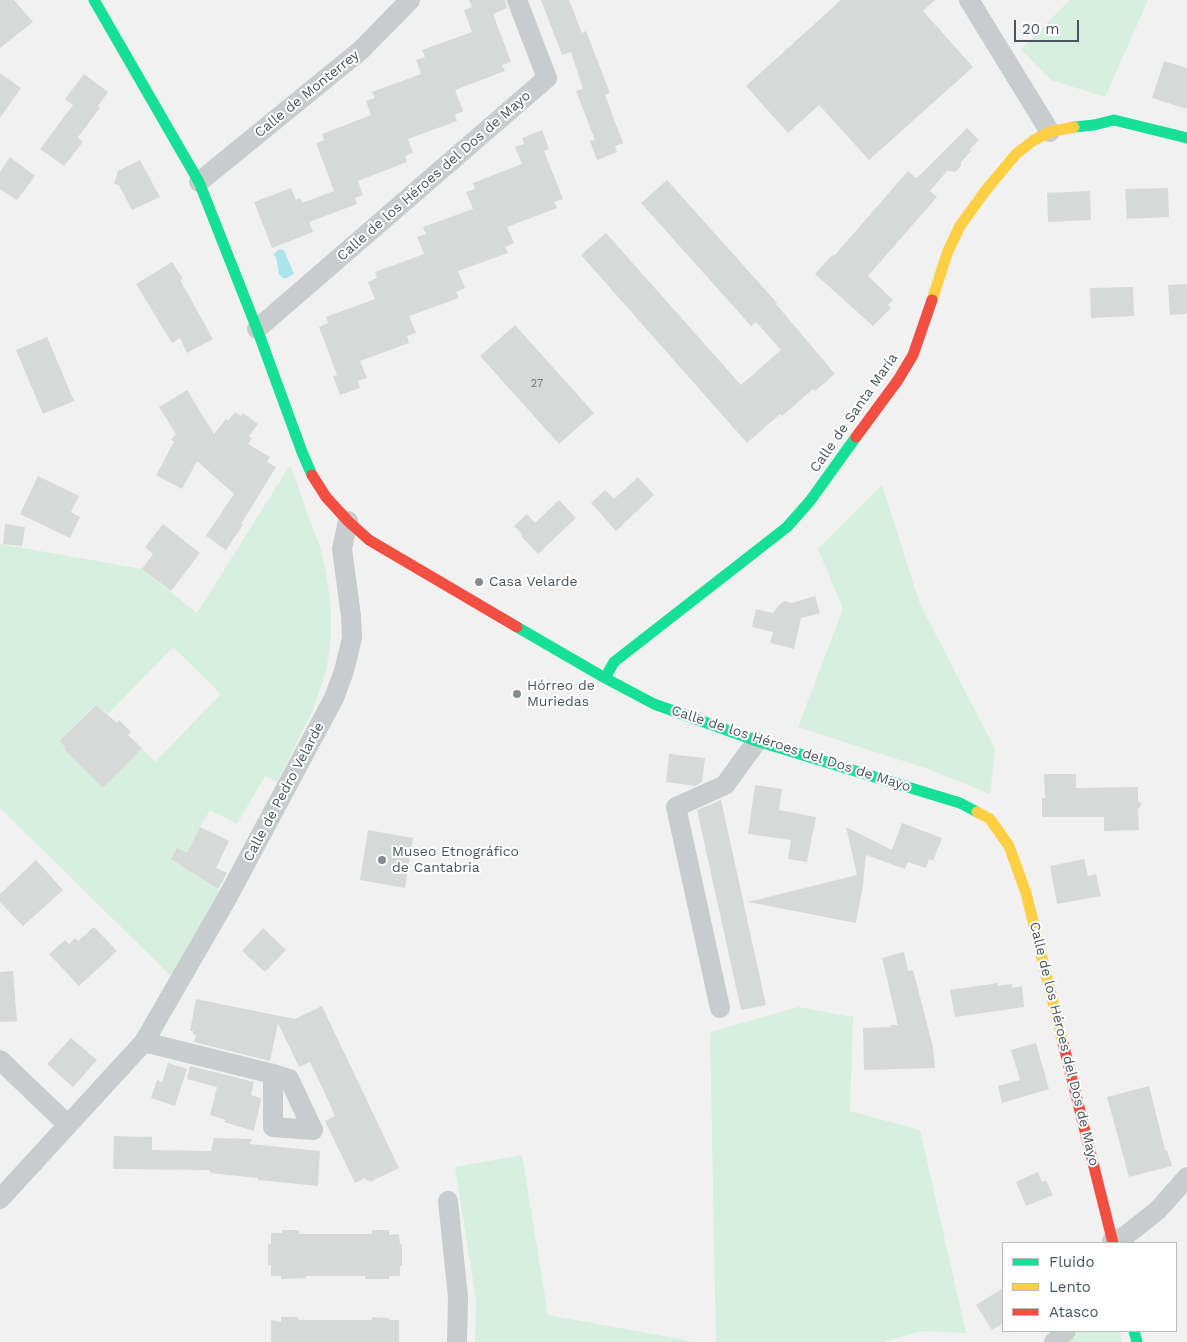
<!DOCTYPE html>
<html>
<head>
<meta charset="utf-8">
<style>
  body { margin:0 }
  #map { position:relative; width:1187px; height:1342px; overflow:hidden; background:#f1f1f1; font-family:"Work Sans",sans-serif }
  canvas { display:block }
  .legend { position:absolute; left:1002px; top:1242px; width:175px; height:90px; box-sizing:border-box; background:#fff; border:1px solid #b6bbbe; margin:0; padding:6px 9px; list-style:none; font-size:15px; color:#48555d }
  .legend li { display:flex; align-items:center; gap:10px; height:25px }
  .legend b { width:25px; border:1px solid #b6bbbe }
  .scale { position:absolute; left:1014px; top:20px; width:65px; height:22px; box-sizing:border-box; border:2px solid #48555d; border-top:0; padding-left:6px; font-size:15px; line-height:18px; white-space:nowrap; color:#48555d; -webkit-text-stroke:4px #fff; paint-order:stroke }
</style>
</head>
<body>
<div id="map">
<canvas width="1187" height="1342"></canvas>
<ul class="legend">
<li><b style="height:6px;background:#16e098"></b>Fluido</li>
<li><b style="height:6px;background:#ffcf43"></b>Lento</li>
<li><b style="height:6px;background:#f24e42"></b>Atasco</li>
</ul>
<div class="scale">20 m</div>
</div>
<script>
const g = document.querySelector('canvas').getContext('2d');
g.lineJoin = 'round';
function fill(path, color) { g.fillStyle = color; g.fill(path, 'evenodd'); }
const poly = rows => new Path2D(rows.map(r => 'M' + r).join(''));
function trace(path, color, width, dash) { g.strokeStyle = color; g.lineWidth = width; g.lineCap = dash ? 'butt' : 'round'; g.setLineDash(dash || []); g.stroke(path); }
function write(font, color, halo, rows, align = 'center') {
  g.font = font + ' "Work Sans",sans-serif'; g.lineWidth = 4; g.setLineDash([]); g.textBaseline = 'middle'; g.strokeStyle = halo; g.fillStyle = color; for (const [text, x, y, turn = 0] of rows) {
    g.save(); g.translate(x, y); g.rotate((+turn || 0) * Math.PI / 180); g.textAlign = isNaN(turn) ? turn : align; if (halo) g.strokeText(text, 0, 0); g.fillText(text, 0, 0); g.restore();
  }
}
fill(poly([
  [1070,0,1148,0,1105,97,1051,80,1021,49],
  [290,465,321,550,326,572,331,607,331,638,326,672,312,712,277,782,265,776,237,824,210,810,200,827,181,864,220,891,171,976,0,808,0,544,142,569,197,613],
  [173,647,221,694,155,762,142,748,103,787,64,749,65,747,59,741,95,705,108,714],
  [882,485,920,604,995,749,990,794,928,769,798,727,843,609,818,549],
  [799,1007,853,1017,850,1111,920,1130,966,1333,921,1331,883,1342,716,1342,710,1032],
  [522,1155,548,1315,696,1342,475,1342,476,1299,455,1167],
  [1079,1331,1120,1331,1122,1342,1067,1342]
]), '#d6efde');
fill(poly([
  [279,249,284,250,294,274,286,278,283,278,279,274,276,257,273,255]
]), '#ace4ec');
fill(poly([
  [0,0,14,0,33,22,0,48],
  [469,0,505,0,507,8,493,14,511,62,502,65,505,71,455,90,463,111,455,115,457,121,408,139,413,153,405,156,407,162,358,181,363,195,355,198,357,204,309,222,313,232,272,248,254,202,291,188,296,200,300,198,302,203,334,191,316,143,324,140,322,134,371,115,366,101,375,98,372,92,421,74,416,60,425,57,422,50,472,32,464,10,472,7],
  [541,0,569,0,582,33,586,31,610,93,605,95,623,143,615,146,617,152,597,160,590,141,595,140,576,91,583,89,571,52,562,55],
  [841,0,935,0,923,11,973,67,869,160,819,105,788,133,746,86],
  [1164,61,1187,68,1187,109,1152,98],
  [0,73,21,88,0,118],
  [84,74,108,92,98,106,100,108,78,137,83,142,64,166,40,149,73,105,65,99],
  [967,128,979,140,970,149,971,151,961,162,961,166,955,172,947,171,930,191,937,197,868,276,893,300,888,305,891,308,873,326,815,274,832,255,834,256,908,171,916,178,919,176],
  [542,130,549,149,544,151,563,199,554,202,557,208,507,227,514,243,505,247,508,253,458,271,465,288,456,292,459,298,409,316,416,333,407,336,409,343,360,361,367,378,358,381,360,388,340,395,333,376,337,375,319,327,328,323,326,317,375,299,368,282,377,278,375,272,424,254,417,237,426,234,423,227,473,209,466,192,475,189,473,183,522,164,515,147,524,144,522,138],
  [10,157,35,176,17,200,0,189,0,172],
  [140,160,160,197,132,210,119,185,114,184,118,171],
  [667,180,777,303,776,304,835,374,815,391,813,389,782,416,780,414,747,443,581,255,606,233,741,385,781,350,756,322,751,326,641,203],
  [1168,188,1169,217,1127,219,1125,189],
  [1090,191,1091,220,1048,222,1047,193],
  [172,262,183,279,180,280,213,339,187,353,180,338,172,343,136,284],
  [1187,284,1187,314,1170,315,1168,285],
  [1133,287,1134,316,1091,318,1090,288],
  [515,325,594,413,559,444,480,356],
  [47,337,74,401,43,414,16,350],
  [187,390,214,434,226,419,228,421,235,412,241,416,243,413,258,424,249,436,252,438,248,444,270,457,267,462,276,467,241,524,243,525,226,550,206,536,234,494,197,461,182,489,156,475,174,442,171,440,176,434,159,407],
  [38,476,79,496,71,512,80,517,70,538,20,514],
  [638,477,654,495,616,531,591,503,605,490,614,499],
  [559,500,576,518,538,554,521,536,523,535,514,526,527,514,535,523],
  [5,524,25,527,22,546,3,544],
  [163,524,200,553,171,591,142,569,153,554,145,547],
  [815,596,820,613,801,618,794,649,770,643,773,632,752,627,756,609,773,613,780,604,785,601,792,603],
  [96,705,117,723,119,720,131,732,128,735,142,748,103,788,64,749,65,747,59,741],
  [669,754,705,758,702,782,695,786,666,782],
  [1044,774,1076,774,1076,788,1138,787,1138,801,1142,804,1138,809,1139,830,1104,831,1104,817,1042,817,1042,798,1045,798],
  [755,785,782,789,779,810,816,817,807,862,788,859,791,840,748,834],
  [721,800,766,1005,741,1010,697,810],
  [902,823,942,838,933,861,929,859,926,868,908,862,905,869,866,855,863,885,856,923,748,902,857,875,846,827,892,850],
  [200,827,229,841,216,868,227,873,218,889,171,859,177,848,187,853],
  [368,830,413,838,405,888,360,880],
  [1084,859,1088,876,1096,874,1101,896,1057,904,1050,866],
  [36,860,63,890,23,926,0,902,0,894],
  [94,927,117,951,79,986,49,954,65,940,69,944,75,938,78,941],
  [263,928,286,950,265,972,242,951],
  [904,952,908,971,913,970,933,1047,935,1068,864,1070,863,1028,891,1027,891,1025,898,1025,882,958],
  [13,971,17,1021,0,1022,0,972],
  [998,983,998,986,1012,984,1012,988,1022,986,1024,1007,955,1017,950,990],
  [196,999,295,1019,322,1006,399,1168,370,1182,369,1180,367,1181,365,1178,355,1183,325,1121,335,1116,323,1089,310,1062,299,1067,278,1023,270,1061,194,1042,196,1035,193,1034,193,1031,190,1031],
  [71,1038,97,1060,73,1087,47,1064],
  [1036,1043,1049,1089,1002,1103,998,1086,1020,1080,1011,1050],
  [168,1063,187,1069,175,1106,151,1098,157,1080,162,1082],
  [190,1066,254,1082,251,1095,261,1098,261,1101,254,1131,224,1122,226,1120,210,1115,217,1087,187,1079],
  [1149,1086,1165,1150,1167,1150,1172,1166,1129,1177,1107,1097],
  [114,1136,152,1137,152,1150,211,1151,214,1138,252,1139,250,1144,320,1151,318,1186,258,1180,258,1178,211,1173,209,1170,113,1169],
  [1038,1172,1042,1182,1046,1180,1053,1195,1026,1206,1016,1182],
  [282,1230,299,1230,299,1234,372,1234,372,1230,389,1230,389,1235,399,1234,400,1244,402,1244,402,1266,400,1266,400,1276,389,1276,389,1279,365,1279,365,1276,306,1276,306,1278,281,1279,281,1276,271,1276,271,1265,268,1265,268,1244,271,1244,271,1233,282,1233],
  [1003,1288,1003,1323,992,1330,976,1305],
  [281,1317,298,1317,299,1320,372,1320,372,1317,389,1318,389,1320,399,1320,399,1342,271,1342,271,1320,281,1322]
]), '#d7d9d9');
trace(poly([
  [969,0,1050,132],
  [199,182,361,50,410,0],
  [257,329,547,78,517,0],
  [720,1008,676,807,725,785,757,741],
  [144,1042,273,1074,289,1079,313,1130,273,1127,273,1074],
  [0,1060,67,1124],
  [0,1199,144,1042,226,900,334,698,344,671,352,638,351,616,342,549,348,521],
  [448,1201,458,1297,457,1342],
  [1112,1241,1125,1236,1158,1210,1187,1177],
  [1054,1342,1066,1331]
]), '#c8cccd', 20);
trace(poly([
  [94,0,199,182,257,329,302,452,312,475],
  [1074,127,1094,125,1114,120,1187,138],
  [517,627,605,678,654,704,757,741,960,803,977,812],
  [605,678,614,662,787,527,810,501,856,437],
  [1134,1331,1137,1342]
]), '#16e098', 11);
trace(poly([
  [932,300,948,251,960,226,986,190,1016,154,1034,140,1050,132,1074,127],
  [977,812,990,819,1009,846,1026,893,1063,1043]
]), '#ffcf43', 11);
trace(poly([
  [856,437,898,380,913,355,932,300],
  [312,475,326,497,348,521,369,540,517,627],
  [1063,1043,1113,1243]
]), '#f24e42', 11);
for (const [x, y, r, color] of [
  [479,582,5,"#838c91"],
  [517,694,5,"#838c91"],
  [382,860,5,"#838c91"]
]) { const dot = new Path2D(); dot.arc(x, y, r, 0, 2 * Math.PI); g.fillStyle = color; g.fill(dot); trace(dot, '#fff', 2); }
write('11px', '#6d777d', null, [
  ["27",537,384]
]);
write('14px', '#48555d', '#fff', [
  ["Calle de Monterrey",307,94,-39],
  ["Calle de los Héroes del Dos de Mayo",434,176,-41],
  ["Calle de Santa María",854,413,-55],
  ["Calle de los Héroes del Dos de Mayo",791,749,18],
  ["Calle de Pedro Velarde",284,792,-62],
  ["Calle de los Héroes del Dos de Mayo",1064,1044,76]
]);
write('14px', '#48555d', '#fff', [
  ["Casa Velarde",489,582],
  ["Hórreo de",527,686],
  ["Muriedas",527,702],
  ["Museo Etnográfico",392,852],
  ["de Cantabria",392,868]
], 'left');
</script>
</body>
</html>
